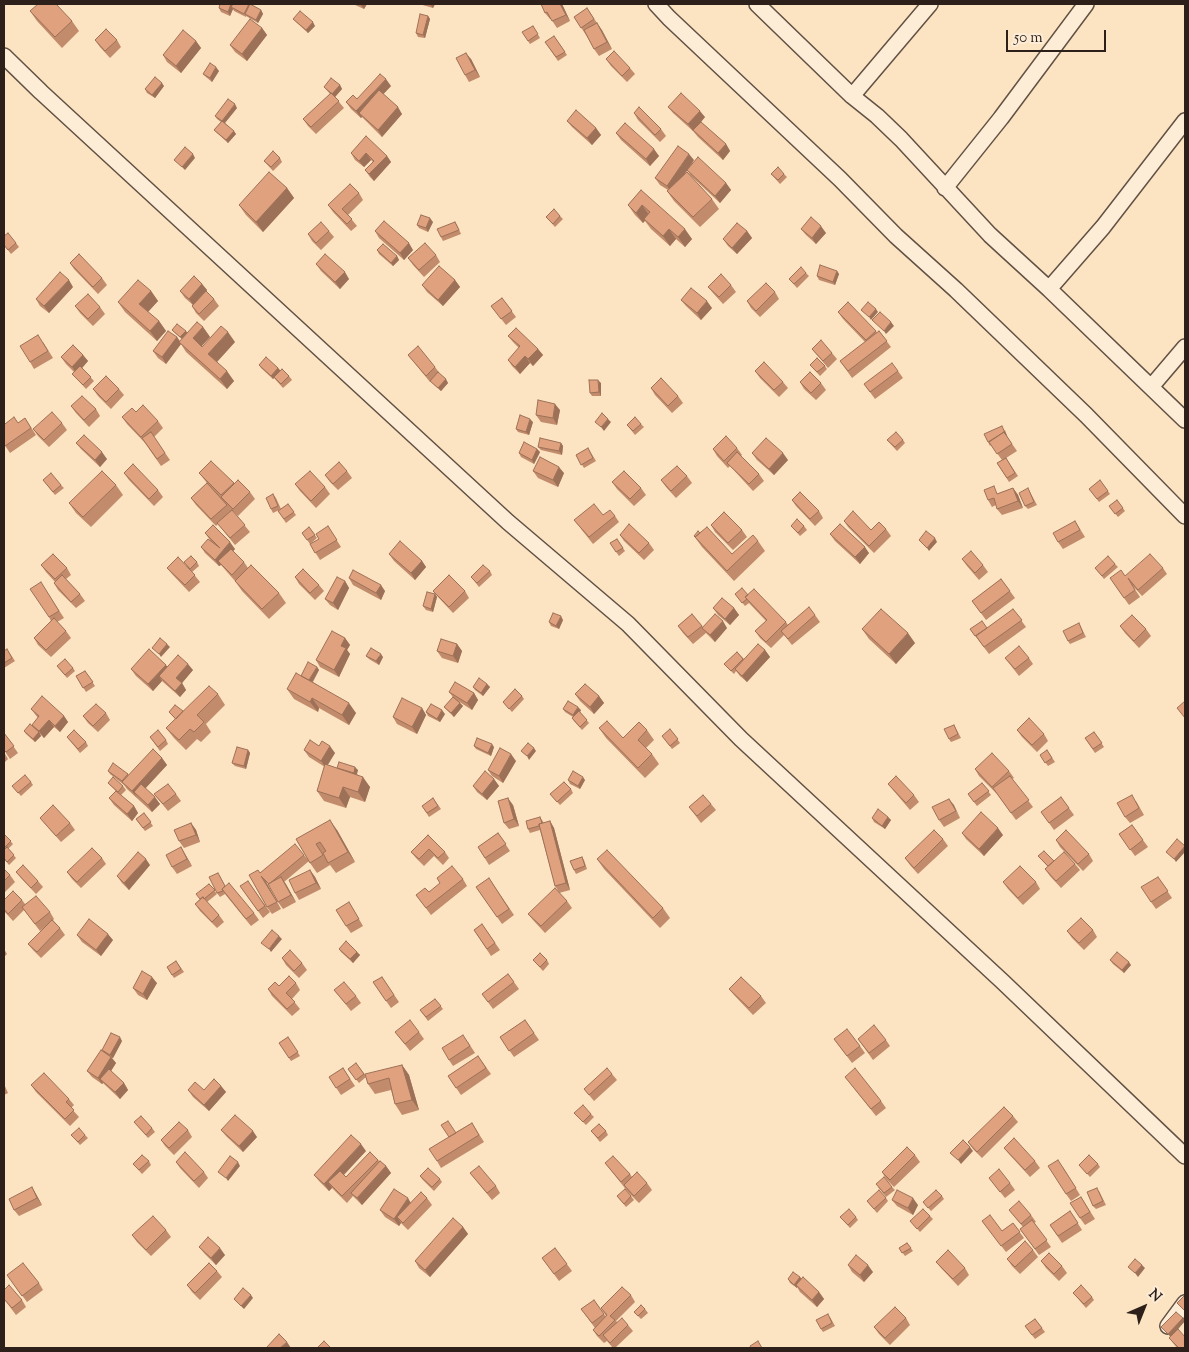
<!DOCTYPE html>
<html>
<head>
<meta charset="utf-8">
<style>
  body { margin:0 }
  #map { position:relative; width:1189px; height:1352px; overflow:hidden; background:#fce3c1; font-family:"Sorts Mill Goudy",serif }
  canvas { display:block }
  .frame { position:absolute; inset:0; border:5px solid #2d201b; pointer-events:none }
  .north { position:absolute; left:1119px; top:1282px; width:50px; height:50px; -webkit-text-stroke:4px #fdedd7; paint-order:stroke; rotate:44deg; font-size:14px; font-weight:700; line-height:20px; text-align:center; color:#2d201b }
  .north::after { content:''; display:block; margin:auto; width:18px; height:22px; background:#2d201b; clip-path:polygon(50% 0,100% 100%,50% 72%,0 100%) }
  .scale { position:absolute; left:1006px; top:30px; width:100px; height:22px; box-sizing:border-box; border:2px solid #2d201b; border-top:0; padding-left:6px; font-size:15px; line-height:18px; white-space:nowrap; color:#2d201b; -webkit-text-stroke:4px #fdedd7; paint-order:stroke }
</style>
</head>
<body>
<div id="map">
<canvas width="1189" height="1352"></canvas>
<div class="frame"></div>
<div class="north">N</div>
<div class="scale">50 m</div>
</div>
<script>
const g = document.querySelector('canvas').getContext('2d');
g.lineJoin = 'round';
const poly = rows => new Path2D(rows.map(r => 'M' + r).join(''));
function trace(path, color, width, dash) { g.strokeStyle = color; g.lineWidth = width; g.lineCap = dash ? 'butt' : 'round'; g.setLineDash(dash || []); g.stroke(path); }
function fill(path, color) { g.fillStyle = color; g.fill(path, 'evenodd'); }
const minor = poly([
  [656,4,669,18,840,179,896,236,956,290,1086,415,1185,516],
  [757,4,852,96,877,116,901,139,990,235,1049,289,1185,420],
  [4,56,41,92,508,522,628,624,741,739,1003,982,1185,1156],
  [852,96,930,4],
  [945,188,1001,118,1086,4],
  [1049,289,1103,227,1185,121],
  [1151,387,1185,347],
  [1168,1326,1185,1303]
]);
trace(minor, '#615144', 18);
trace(minor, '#fdedd7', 15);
fill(poly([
  [220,4,250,4,261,10,263,14,258,23,246,16,246,17,234,11,233,9,230,16,221,12,219,8],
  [353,4,367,4,364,9],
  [419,4,435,4,433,8],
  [541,4,562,4,570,21,557,28,551,19,550,19,545,13],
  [587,8,599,26,612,49,599,56,594,49,586,35,574,17],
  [30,11,72,21,79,31,62,48,37,21],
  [428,16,430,19,425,38,418,37,416,33],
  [293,19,315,26,308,33,296,22],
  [533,26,540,38,530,44,522,32],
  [262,28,267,35,247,61,235,52,230,45],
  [554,36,567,55,558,61,545,42],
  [95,40,117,40,121,47,110,58,100,47],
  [196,41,201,48,181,73,167,62,163,55],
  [471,59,480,77,469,82,465,75],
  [606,59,630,68,635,74,627,82,611,66],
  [219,71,212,82,206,77,203,74],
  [340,85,342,89,335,97,344,108,316,134,308,126,303,119,330,94,324,87],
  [164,86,155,98,147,93,145,89],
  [391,86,383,94,402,114,382,137,362,117,361,118,351,109,346,102],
  [668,107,705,117,701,122,726,144,730,151,723,160,698,137,693,131,673,113],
  [237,108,225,123,236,134,228,143,217,133,214,130,221,122,217,119,215,116],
  [634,113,661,129,666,136,660,142,638,120],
  [567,121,596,128,601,135,592,145,572,127],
  [616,133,659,156,650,166,621,140],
  [351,153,387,156,391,162,374,181,370,177,365,170,373,162,371,160,364,167,355,160],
  [280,158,282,162,273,171,264,161],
  [694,160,691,165,726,183,731,190,720,203,691,176,687,170,684,174,712,199,719,209,700,227,674,201,667,191,668,190,660,185,655,178],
  [771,174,784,174,787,177,780,184],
  [287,188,294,198,263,232,246,215,239,205],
  [641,190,692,239,685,247,676,239,670,246,651,229,645,221,643,223,635,215,628,205],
  [359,193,363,200,348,215,357,226,351,231,333,212,328,205],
  [560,216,563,219,555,227,546,217],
  [433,222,428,232,419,228,417,225],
  [455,222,457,225,461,234,443,241,441,237],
  [801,229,826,233,816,244,806,235],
  [329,231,334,237,321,250,312,241,308,234],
  [375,231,413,250,404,260,379,238],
  [747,231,752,238,737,254,728,246,723,239],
  [4,236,16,243,19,247,11,254,4,245],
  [377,250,397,256,399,260,393,266,379,254],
  [436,255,440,262,424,277,413,265,408,258],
  [70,263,102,278,107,285,98,294,74,269],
  [316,264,349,279,340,289,321,271],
  [837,271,839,274,835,285,819,280,817,276],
  [806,273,809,276,797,288,789,279],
  [455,280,460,287,443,306,427,292,422,285],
  [202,284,207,290,202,296,214,299,219,306,204,321,196,313,192,306,193,305,185,298,180,291],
  [731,285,736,292,723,304,713,293,708,287],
  [73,287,49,313,40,306,36,299],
  [151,291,158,301,148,312,159,321,166,331,157,341,125,312,118,302],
  [775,292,779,299,760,317,751,308,747,301],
  [502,298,516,317,506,325,491,306],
  [681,300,712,308,701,320,686,306],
  [75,306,100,307,105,314,93,326,80,313],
  [838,312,876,331,877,333,879,331,891,347,852,378,840,361,865,342,843,319],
  [203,327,210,337,201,346,202,347,235,342,217,362,234,381,227,389,186,352,181,344,166,364,158,358,153,351,177,337,180,341,182,339,175,333,172,330,186,331,187,333],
  [508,336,538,349,543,355,533,366,530,363,520,374,512,366,508,360,519,348,513,342],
  [43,342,53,358,34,369,30,362],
  [812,349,832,353,837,359,828,368,817,355],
  [83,355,88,361,82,368,94,381,86,389,75,377,72,374,74,372,66,364,61,357],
  [408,355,435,367,440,374,448,383,441,391,431,382,430,382],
  [259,365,278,368,280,371,289,376,292,380,283,388,274,378,273,379,261,368],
  [810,365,825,366,827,369,820,376],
  [755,371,783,382,788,388,779,397,760,378],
  [898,371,903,378,875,399,864,384],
  [800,382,821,383,826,390,816,400,804,389],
  [601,383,601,396,592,396,590,393],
  [651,388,678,396,683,403,672,413,655,395],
  [93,389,119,389,124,395,111,409,98,396],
  [71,406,96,409,100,416,89,427,76,413],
  [560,410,557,425,541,422,536,415],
  [136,412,158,421,163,428,154,437,170,460,161,466,145,443,127,424,122,417],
  [25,418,36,435,10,453,4,444,6,423,18,423],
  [533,422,529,435,518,432,516,429],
  [62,423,67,430,49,447,38,436,33,429],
  [641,424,644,427,635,435,627,425],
  [1005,430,1008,438,1017,451,1006,458,1018,476,1009,482,997,463,1002,460,991,445,990,446,988,442],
  [887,440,903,440,905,443,897,451],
  [76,443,107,459,100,467,81,449],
  [561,443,563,446,562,455,541,450,538,447],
  [588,448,596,461,584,468,576,455],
  [737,448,742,455,741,456,759,474,764,481,753,491,730,466,728,468,717,456,713,449],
  [537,449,540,452,534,464,521,457,519,453],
  [752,453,788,460,774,475,757,460],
  [211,461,234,484,250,492,255,499,238,516,232,510,250,532,235,545,218,524,216,526,196,505,191,498,207,483,199,473],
  [347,471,352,478,338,490,330,482,325,475],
  [533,471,564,473,558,487,538,478],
  [124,473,158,490,163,497,154,506,129,480],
  [687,476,692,483,676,498,666,487,661,480],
  [43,480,61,485,64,488,55,495],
  [1100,480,1110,494,1099,502,1089,489],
  [612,482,641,488,646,495,634,506,617,489],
  [295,484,325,487,330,494,316,508,300,491],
  [116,485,123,495,91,527,76,513,69,503],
  [1013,488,1018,495,1023,508,1002,515,997,509,996,505,992,507,988,500,999,493],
  [1030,492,1037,505,1028,509,1025,506],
  [273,494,276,498,281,509,273,513,271,509],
  [792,500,819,511,823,518,815,526,796,506],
  [1117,500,1125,511,1118,517,1109,506],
  [288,504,296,515,286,523,278,511],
  [603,515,615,516,619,522,593,544,574,520],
  [844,521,871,530,886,529,891,536,874,553,848,527],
  [1075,521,1085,537,1063,549,1058,542],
  [711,525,742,530,747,537,733,550,715,532],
  [328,526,341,547,320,560,310,544,319,539],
  [791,526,804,526,807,530,800,536],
  [309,527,317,538,310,544,302,533],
  [205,533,235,549,233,551,244,562,248,568,279,593,286,603,269,619,242,591,235,581,221,565,219,566,205,553,201,547,210,540],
  [700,533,732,554,758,541,765,551,734,581,702,547,694,536],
  [830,534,869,553,860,564,835,541],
  [620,535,649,543,654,550,644,560,624,541],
  [617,539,625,551,619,556,610,543],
  [389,554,422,561,426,567,415,580,394,561],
  [962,559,983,565,988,572,979,580,967,566],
  [197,562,199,566,192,572,200,582,189,592,172,574,167,568,187,566],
  [1115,564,1118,567,1104,579,1095,568],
  [41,565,67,568,71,575,66,579,80,594,85,601,76,608,58,590,54,583,55,582,46,572],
  [1163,568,1167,574,1142,596,1132,585,1140,597,1129,605,1110,578,1125,576],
  [490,571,492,575,479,587,471,577],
  [295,577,319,585,324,591,315,600,299,584],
  [349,578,385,591,381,600,353,585],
  [1001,579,1015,598,986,620,972,601],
  [345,581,349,588,338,610,330,605,325,599],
  [45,589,64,618,57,622,66,631,71,638,51,657,38,645,34,638,51,621,49,617],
  [433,591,465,591,469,598,453,613,438,597],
  [435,594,437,597,433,612,426,610,423,606],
  [735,594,748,595,786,622,788,625,815,615,820,622,792,645,784,635,771,648,760,638,755,631,766,621,749,603,745,606],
  [713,608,734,608,739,615,730,625,718,615],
  [1013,609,1026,627,989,654,970,629,987,628],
  [692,614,703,627,727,628,715,642,706,633,693,644,683,633,678,626],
  [563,620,559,629,551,626,549,622],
  [1079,623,1086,637,1070,644,1068,641],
  [1120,626,1146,629,1151,636,1139,648,1125,633],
  [862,629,915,643,896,664,869,639],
  [345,638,350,645,347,650,350,654,339,677,320,667,316,660],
  [457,644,462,651,458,663,442,658,437,651],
  [7,649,15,661,4,668,4,651],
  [765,650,770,657,747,682,740,676,736,671,734,674,724,664,737,652,744,659],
  [366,656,383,657,379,665,369,659],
  [1005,658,1029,658,1033,664,1019,676],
  [57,666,73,668,75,671,67,678],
  [167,667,193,670,182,683,186,690,180,697,162,681,153,691,136,676,131,669],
  [317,667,319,670,313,682,356,713,349,725,319,708,318,712,294,699,287,689,301,676],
  [85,671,95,686,86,692,76,676],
  [487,684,490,687,483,696,475,690,473,687],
  [449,692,474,693,478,700,472,710,458,701,463,706,454,717,444,707,453,697],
  [218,694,225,705,206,724,211,732,201,742,197,739,186,750,174,738,166,728,175,719,169,712,183,711],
  [575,694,599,696,604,703,594,714,580,701],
  [522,696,524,699,512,712,503,702],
  [422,708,426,715,417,734,397,724,393,717],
  [31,709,64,716,68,722,60,732,54,727,44,738,40,734,41,736,35,742,26,734,24,731,35,730,32,725,38,718],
  [563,709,581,710,580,712,589,723,582,730,574,721,572,718,573,717,565,712],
  [426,712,445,714,440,722,428,716],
  [106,713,110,720,98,732,88,723,83,716],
  [954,725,961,738,951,742,949,739],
  [599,728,623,738,647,730,654,740,646,748,652,754,659,764,645,778,606,738],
  [670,729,680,743,672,749,662,736],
  [1017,730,1044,734,1048,741,1037,752,1022,737],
  [1094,732,1104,747,1095,753,1085,738],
  [4,733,18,753,10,759,4,750],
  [67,737,86,742,88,746,80,753],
  [150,737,166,740,168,744,160,751],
  [319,746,335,753,327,765,337,768,358,770,357,774,370,787,365,802,350,797,346,808,324,801,317,791,325,767,309,757,304,750],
  [474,746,494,747,491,756,476,749],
  [248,750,250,753,246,769,235,766,232,763],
  [1047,750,1055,762,1048,766,1040,755],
  [4,752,8,759,4,763],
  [162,758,167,765,145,789,160,804,152,812,127,789,124,785,110,774,108,771,128,774,129,775],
  [516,761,503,783,492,776,488,770],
  [975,769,1009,771,1014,778,1012,779,1033,807,1016,820,997,794,979,776],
  [494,779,499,786,487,800,477,792,473,786],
  [568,780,585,780,580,789,570,784],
  [31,782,33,785,21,796,12,786],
  [108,783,123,786,126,790,121,795,134,806,138,813,132,821,114,805,109,798,116,791],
  [982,783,991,795,977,806,968,794],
  [888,784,914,795,919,802,910,810,893,790],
  [571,789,573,793,560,805,550,794],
  [154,794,176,794,181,801,168,811],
  [1061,797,1074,815,1054,830,1041,812],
  [433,798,441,809,429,817,422,806],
  [949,799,960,818,944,827,939,820],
  [1136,801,1144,815,1130,823,1125,817],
  [711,804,716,810,701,823,689,807],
  [513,805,519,826,509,829,504,823],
  [144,813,153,826,145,831,136,819],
  [540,817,544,823,550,821,554,828,570,890,559,893,567,901,572,908,545,933,533,920,528,914,559,892,555,886,540,830,530,833,528,829],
  [888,817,891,820,885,829,874,822,872,818],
  [40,818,70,823,75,830,61,842,45,824],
  [191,823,196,830,200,842,184,848,179,841],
  [1132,825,1148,847,1135,856,1119,834],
  [337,830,355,862,336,873,330,865,317,873,310,863,296,839],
  [498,833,510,851,489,865,478,847],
  [962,833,1003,835,984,856,966,839],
  [4,834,13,844,8,849,16,858,9,865,4,859],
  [428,835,445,852,449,858,443,865,434,856,424,866,416,858,411,852],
  [943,839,948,846,918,874,910,865,905,858],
  [1056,840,1089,854,1093,861,1083,871,1060,847],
  [181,847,185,854,192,866,177,874,172,867],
  [304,855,309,861,284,882,296,902,283,909,278,902,270,886,266,882,281,909,272,914,267,907,260,873],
  [1038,856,1054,861,1075,864,1080,870,1061,888,1050,876,1045,869,1048,867],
  [582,857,584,860,587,869,576,874,574,870],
  [102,858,106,864,81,888,72,879,67,872],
  [597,859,663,908,670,918,660,928,604,869],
  [150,865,129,890,122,883,117,876],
  [4,869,10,875,15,882,4,893],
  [310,870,315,877,321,889,299,900,295,893],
  [16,872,38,881,43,887,36,894,21,878],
  [220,876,225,886,254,913,259,920,251,926,225,894,220,897,217,893],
  [1158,877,1172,898,1156,909,1151,902],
  [489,878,514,915,502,924,476,887],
  [463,879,467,886,431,915,416,895,429,892],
  [248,881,270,912,263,918,240,886],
  [1003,882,1036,882,1040,889,1023,905,1008,889],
  [209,884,217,894,207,902,219,915,224,922,217,928,200,911,195,904,200,899],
  [4,900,22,900,25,904,50,912,54,919,53,920,60,928,65,935,41,958,33,950,28,944,46,926,40,931,24,910,13,921,4,911],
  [349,902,363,926,351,933,346,926],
  [482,924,500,950,491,956,474,930],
  [1093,930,1097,937,1084,950,1072,938,1067,931],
  [77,935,113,940,101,956,82,942],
  [4,949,7,954,4,957],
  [339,949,357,952,360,955,353,963,341,952],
  [282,958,302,963,307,970,299,978,286,965],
  [533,960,547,960,549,964,543,971],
  [1110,960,1131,965,1124,973,1113,964],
  [176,961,184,972,174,978,167,967],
  [508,974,519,989,493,1009,482,994],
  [382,977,399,1002,391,1008,373,982],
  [157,983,147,1000,138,995,133,988],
  [296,983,300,990,292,999,300,1009,292,1016,272,996,268,989],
  [729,989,761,996,766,1003,753,1015,734,995],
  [334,990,356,996,361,1003,351,1011],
  [435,999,443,1009,428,1021,420,1010],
  [525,1020,539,1040,514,1057,500,1037],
  [395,1032,419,1032,424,1039,410,1051],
  [288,1037,300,1056,291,1061,279,1043],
  [834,1039,860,1046,865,1053,852,1063],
  [858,1039,886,1040,890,1046,873,1060],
  [122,1041,113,1058,112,1058,116,1063,111,1071,124,1083,128,1090,120,1099,103,1083,102,1084,92,1077,87,1071,102,1051],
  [468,1042,475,1053,453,1066,449,1060],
  [478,1056,491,1074,461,1095,448,1076],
  [356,1063,366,1076,402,1065,409,1075,419,1110,402,1115,395,1104,391,1090,375,1094,368,1084,366,1077,359,1083,348,1069],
  [343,1068,355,1086,341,1095,329,1077],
  [612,1074,617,1080,594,1101,584,1089],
  [845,1077,881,1101,886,1108,876,1116],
  [4,1084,8,1093,4,1095],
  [31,1085,69,1099,74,1105,71,1108,79,1117,70,1126,36,1092],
  [221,1086,226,1092,209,1111,193,1097,188,1090,204,1090],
  [574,1113,591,1114,594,1117,586,1125],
  [1013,1116,1018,1122,982,1158,973,1149,968,1142],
  [134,1122,152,1128,155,1132,148,1138],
  [472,1123,484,1142,441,1168,437,1161,456,1132],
  [188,1130,192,1137,174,1155,165,1146,161,1140],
  [221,1130,257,1137,243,1152,226,1136],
  [591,1131,606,1131,608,1135,600,1142],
  [71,1135,85,1135,88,1138,80,1145],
  [1004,1148,1035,1161,1040,1168,1030,1177,1009,1154],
  [366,1151,344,1175,346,1177,378,1160,386,1166,391,1173,362,1205,353,1196,347,1203,332,1188,329,1191,319,1181,314,1175],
  [915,1155,920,1162,894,1187,886,1179,882,1172],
  [149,1161,151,1165,142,1174,133,1164],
  [176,1162,204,1172,208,1178,199,1188,180,1168],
  [605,1163,630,1174,632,1177,647,1183,652,1190,639,1203,628,1192],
  [1098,1164,1100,1167,1090,1177,1079,1165],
  [1063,1167,1080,1195,1071,1201,1066,1194],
  [470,1173,496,1186,500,1193,492,1200],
  [420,1176,440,1179,442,1182,434,1191,422,1179],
  [989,1178,1010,1183,1015,1190,1005,1198],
  [32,1187,36,1194,42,1205,19,1216,14,1210],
  [878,1187,892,1187,895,1190,886,1197],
  [1099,1191,1106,1205,1096,1209,1093,1206],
  [617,1196,631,1196,634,1200,626,1207],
  [942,1196,944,1199,931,1211,923,1202],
  [1081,1197,1095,1219,1085,1225,1080,1218],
  [427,1198,432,1205,408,1230,401,1223,399,1226,385,1217,380,1210],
  [886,1198,888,1201,877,1213,867,1201],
  [892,1200,918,1205,913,1215,897,1206],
  [1009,1210,1031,1215,1036,1222,1034,1223,1051,1247,1039,1255,1020,1229,1023,1227],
  [1070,1211,1082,1230,1062,1243,1050,1225],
  [930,1216,933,1219,920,1232,910,1221],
  [840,1217,856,1217,858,1220,850,1228],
  [982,1221,1002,1231,1013,1223,1024,1238,1006,1252],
  [463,1227,468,1234,430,1277,419,1268,415,1261],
  [166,1230,171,1237,151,1256,137,1242,132,1235],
  [907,1243,913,1251,905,1256,899,1248],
  [199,1247,225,1255,216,1265,204,1253],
  [555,1248,572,1271,559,1281,542,1258],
  [1033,1250,1038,1257,1020,1274,1012,1266,1007,1259],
  [1041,1261,1062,1266,1067,1273,1059,1281,1046,1268],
  [936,1262,965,1268,969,1275,958,1286,941,1268],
  [848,1265,873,1272,864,1282,852,1272],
  [217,1271,222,1277,200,1300,192,1292,187,1285],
  [800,1277,819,1292,824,1299,817,1307,800,1292,797,1287,797,1288,790,1283,788,1279],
  [12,1282,39,1283,43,1290,27,1302],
  [4,1290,22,1300,26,1307,16,1315,4,1299],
  [1073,1293,1092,1297,1094,1300,1086,1308],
  [631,1295,635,1302,616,1321,617,1322,628,1325,633,1331,615,1348,613,1348,607,1341,604,1343,597,1336,593,1330,595,1328,581,1309,594,1300,606,1317,606,1316,601,1308],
  [645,1309,648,1313,641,1319,634,1312],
  [830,1317,835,1326,823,1332,821,1329],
  [906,1318,910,1325,890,1345,879,1334,874,1327],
  [1183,1318,1185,1321,1178,1329,1185,1348,1177,1348,1169,1338,1170,1336,1161,1327],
  [1035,1319,1045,1332,1035,1339,1025,1326]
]), '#c18b6c');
fill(poly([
  [231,4,233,4,234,6,231,7,233,9,230,16,228,12],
  [360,4,367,4,364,9],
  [430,4,435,4,433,8],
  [560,4,562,4,570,21,566,15],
  [261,10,263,14,258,23,256,20],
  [428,16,430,19,425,38,423,35],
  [313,22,315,26,308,33,306,30],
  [597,23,602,30,612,49,607,42],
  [262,28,267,35,247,61,242,54],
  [196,41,201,48,181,73,176,66],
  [466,53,471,59,480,77,475,70],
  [216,67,219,71,212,82,210,78],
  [386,79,391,86,363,116,359,113,362,117,361,118,356,111],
  [162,83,164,86,155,98,152,95],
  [340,85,342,89,335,97,332,94],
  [235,104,237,108,224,124,222,121],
  [398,107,402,114,382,137,378,130],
  [700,111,705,117,693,131,688,124],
  [596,128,601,135,592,145,587,138],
  [234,131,236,134,228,143,226,140],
  [726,144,730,151,723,160,718,153],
  [654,149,659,156,650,166,646,159],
  [366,153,371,160,364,167,359,161],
  [193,154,195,158,185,170,182,167],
  [689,154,694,160,672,193,667,186],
  [387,156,391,162,374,181,369,174],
  [726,183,731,190,720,203,715,196],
  [287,188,294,198,263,232,256,222],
  [642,205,649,215,643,223,636,213],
  [430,218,433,222,428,232,426,228],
  [821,226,826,233,816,244,812,238],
  [669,229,676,239,670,246,663,236],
  [685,229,692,239,685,247,678,237],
  [747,231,752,238,737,254,732,248],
  [409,243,413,250,404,260,400,253],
  [397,256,399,260,393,266,391,263],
  [837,271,839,274,835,285,833,282],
  [345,272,349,279,340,289,335,282],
  [69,280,73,287,49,313,44,306],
  [455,280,460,287,443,306,438,300],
  [202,284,207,290,193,305,189,299],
  [151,291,158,301,146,314,139,304],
  [707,301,712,308,701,320,697,313],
  [876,309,878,312,871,320,869,317],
  [159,321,166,331,157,341,150,331],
  [891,322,894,326,886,334,884,331],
  [203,327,210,337,200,348,193,338],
  [186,331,188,334,183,340,180,337],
  [228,332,235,342,215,364,208,354],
  [177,337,181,344,166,364,162,357],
  [538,349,543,355,533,366,528,359],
  [83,355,88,361,77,374,72,367],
  [525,356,530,363,520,374,515,367],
  [278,368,281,371,273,379,271,376],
  [227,371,234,381,227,389,220,379],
  [446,379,448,383,441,391,438,388],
  [598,380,601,383,601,396,599,392],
  [555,404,560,410,557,425,553,418],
  [530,419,533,422,529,435,526,432],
  [608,419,611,422,604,431,601,427],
  [561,443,563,446,562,455,559,451],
  [537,449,540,452,534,464,532,460],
  [102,452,107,459,100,467,95,460],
  [783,453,788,460,774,475,769,469],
  [559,467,564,473,558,487,553,480],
  [1013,488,1018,495,1023,508,1018,501],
  [935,538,937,542,929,551,927,548],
  [230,542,235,549,221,564,218,561,221,565,219,566,215,560],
  [865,547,869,553,860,564,855,557],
  [422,561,426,567,415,580,411,573],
  [345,581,349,588,338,610,333,603],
  [381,585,385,591,381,600,376,593],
  [435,594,437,597,433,612,431,609],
  [734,608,739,615,730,625,725,619],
  [561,616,563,620,559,629,556,626],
  [723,621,727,628,715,642,710,635],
  [908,633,915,643,896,664,889,654],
  [345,638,350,645,347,650,350,654,339,677,334,670,341,646],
  [167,644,170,647,161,657,159,654],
  [457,644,462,651,458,663,453,656],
  [765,650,770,657,747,682,742,676],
  [381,654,383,657,379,665,376,661],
  [188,664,193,670,182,683,186,690,180,697,175,691,176,678],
  [166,665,171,671,159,676,162,681,153,691,148,684],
  [317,667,319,670,311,684,309,681],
  [487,684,490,687,483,696,481,693],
  [474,693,478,700,472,710,467,703],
  [599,696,604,703,594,714,590,707],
  [312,698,319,708,318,712,310,702],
  [349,703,356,713,349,725,342,715],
  [460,703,463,706,454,717,451,713],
  [578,707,581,710,576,719,573,715],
  [422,708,426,715,417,734,412,727],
  [442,710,445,714,440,722,437,719],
  [64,716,68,722,60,732,55,726],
  [49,720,54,727,44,738,39,731],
  [39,732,41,736,35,742,33,739],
  [492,744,494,747,491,756,488,753],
  [330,746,335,753,326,768,321,761],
  [534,748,536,751,529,760,527,756],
  [248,750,250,753,246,769,244,766],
  [511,754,516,761,503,783,499,776],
  [162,758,167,765,138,796,134,792,137,798,132,791],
  [355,767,358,770,355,779,353,776],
  [363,777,370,787,365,802,358,792],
  [583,777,585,780,580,789,578,786],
  [494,779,499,786,487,800,482,794],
  [343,787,350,797,346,808,339,798],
  [155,797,160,804,152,812,148,805],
  [508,798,513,805,519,826,514,819],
  [949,799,954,805,960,818,956,811],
  [134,806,138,813,132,821,127,814],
  [888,817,891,820,885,829,882,826],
  [330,820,337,830,355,862,348,852],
  [550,821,554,828,570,890,566,883],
  [191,823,196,830,200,842,196,835],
  [998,828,1003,835,984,856,979,849],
  [1185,846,1185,852,1176,862,1174,859],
  [181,847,185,854,192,866,187,859],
  [146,859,150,865,129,890,124,883],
  [310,870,315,877,321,889,316,883],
  [261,876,266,882,281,909,277,902],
  [281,877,286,884,296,902,291,895],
  [108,934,113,940,101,956,96,950],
  [279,936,282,939,271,952,269,949],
  [357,952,360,955,353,963,350,959],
  [1129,962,1131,965,1124,973,1122,970],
  [152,977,157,983,147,1000,143,994],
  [120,1037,122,1041,113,1058,110,1055],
  [111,1057,116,1063,104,1082,100,1079,103,1083,102,1084,98,1078],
  [402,1065,409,1075,419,1110,412,1100],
  [124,1083,128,1090,120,1099,115,1092],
  [221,1086,226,1092,209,1111,204,1105],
  [253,1131,257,1137,243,1152,239,1146],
  [361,1144,366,1151,332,1187,328,1182,332,1188,329,1191,324,1184],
  [970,1147,973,1151,961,1164,958,1160],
  [238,1162,240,1166,228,1181,226,1178],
  [386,1166,391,1173,362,1205,357,1198],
  [32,1187,36,1194,42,1205,37,1198],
  [408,1198,412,1205,397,1217,401,1223,399,1226,394,1219],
  [913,1198,918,1205,913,1215,908,1208],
  [463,1227,468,1234,430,1277,425,1270],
  [220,1248,225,1255,216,1265,211,1258],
  [868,1265,873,1272,864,1282,860,1275],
  [1142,1265,1145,1268,1138,1277,1135,1273],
  [800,1277,802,1281,796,1285,797,1287,797,1288,794,1285],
  [819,1292,824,1299,817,1307,812,1300],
  [251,1295,253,1298,244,1309,241,1306],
  [1183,1318,1185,1321,1171,1337,1168,1334],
  [287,1342,291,1348,280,1348]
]), '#9d7158');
const building = poly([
  [38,4,56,4,72,21,55,37,30,11,38,4],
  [220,4,231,4,228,12,219,8,220,4],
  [233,4,249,4,244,14,231,7,233,4],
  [250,4,261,10,256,20,245,14,250,4],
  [541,4,560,4,566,15,552,21,547,12,545,13,541,4],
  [587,8,594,19,581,28,574,17,587,8],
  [300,11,313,22,306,30,293,19,300,11],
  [420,14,428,16,423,35,416,33,420,14],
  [250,19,262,28,242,54,230,45,250,19],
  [597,23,607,42,594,49,584,30,597,23],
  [533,26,538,34,528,41,522,32,533,26],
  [106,29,117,40,105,51,95,40,106,29],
  [183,30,196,41,176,66,163,55,183,30],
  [554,36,565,52,556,57,545,42,554,36],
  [614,51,630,68,622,76,606,59,614,51],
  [466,53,475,70,465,75,456,58,466,53],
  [210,63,216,67,210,78,203,74,210,63],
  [380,74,386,79,356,111,346,102,353,95,357,99,380,74],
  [155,77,162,83,152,95,145,89,155,77],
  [331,78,340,85,332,94,324,87,331,78],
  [379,90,398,107,378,130,359,113,379,90],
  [331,93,339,101,311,127,303,119,331,93],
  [681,93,700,111,688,124,668,107,681,93],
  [228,99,235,104,222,121,215,116,228,99],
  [639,107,661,129,655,135,634,113,639,107],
  [576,110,596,128,587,138,567,121,576,110],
  [222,121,234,131,226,140,214,130,222,121],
  [701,122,726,144,718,153,693,130,701,122],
  [625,123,654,149,646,159,616,133,625,123],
  [366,136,387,156,369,174,365,170,374,161,366,153,359,161,351,153,366,136],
  [678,146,689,154,667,186,655,178,678,146],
  [185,147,193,154,182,167,174,160,185,147],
  [273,151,280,158,271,167,264,161,273,151],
  [698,157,726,183,715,196,687,170,698,157],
  [778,167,784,174,778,180,771,174,778,167],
  [269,172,287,188,256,222,239,205,269,172],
  [687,172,712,199,693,217,667,191,687,172],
  [350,184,359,193,342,209,352,219,347,224,328,205,350,184],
  [641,190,685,229,678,237,669,229,663,236,644,219,650,212,642,205,636,213,628,205,641,190],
  [554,209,560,216,553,224,546,217,554,209],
  [421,215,430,218,426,228,417,225,421,215],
  [811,217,821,226,812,238,801,229,811,217],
  [384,221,409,243,400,253,375,231,384,221],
  [321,222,329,231,316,243,308,234,321,222],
  [455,222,459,230,441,237,437,229,455,222],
  [737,223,747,231,732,248,723,239,737,223],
  [8,233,16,243,8,250,4,245,4,236,8,233],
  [425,243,436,255,419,270,408,258,425,243],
  [383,244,397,256,391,263,377,250,383,244],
  [79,254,102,278,93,287,70,263,79,254],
  [325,254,345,272,335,282,316,264,325,254],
  [820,265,837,271,833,282,817,276,820,265],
  [439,266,455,280,438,300,422,285,439,266],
  [801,267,806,273,794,284,789,279,801,267],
  [60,272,69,280,44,306,36,299,60,272],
  [721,274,731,285,719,297,708,287,721,274],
  [194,276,202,284,189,299,180,291,194,276],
  [138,280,151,291,139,304,159,321,150,331,118,302,138,280],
  [766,283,775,292,756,311,747,301,766,283],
  [691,288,707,301,697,313,681,300,691,288],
  [206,291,214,299,199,314,192,306,206,291],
  [88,294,100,307,88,319,75,306,88,294],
  [502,298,512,311,501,319,491,306,502,298],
  [848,302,876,331,866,340,838,312,848,302],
  [868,302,876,309,869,317,861,310,868,302],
  [880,312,891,322,884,331,872,320,880,312],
  [197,322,203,327,193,338,202,347,221,326,228,332,208,354,227,371,220,379,179,342,197,322],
  [177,324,186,331,180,337,172,330,177,324],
  [516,328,538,349,528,359,525,356,515,367,508,360,520,346,508,336,516,328],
  [168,331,177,337,162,357,153,351,168,331],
  [879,331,887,341,848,371,840,361,879,331],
  [38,335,48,351,30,362,20,346,38,335],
  [821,340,832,353,823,361,812,349,821,340],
  [73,345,83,355,72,367,61,357,73,345],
  [418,346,435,367,426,376,408,355,418,346],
  [266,357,278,368,271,376,259,365,266,357],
  [817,358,825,366,817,372,810,365,817,358],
  [764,362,783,382,774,390,755,371,764,362],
  [892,363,898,371,870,392,864,384,892,363],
  [80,366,91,377,83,385,72,374,80,366],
  [282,369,289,376,281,384,274,377,282,369],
  [438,372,446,379,438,388,430,381,438,372],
  [810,372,821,383,811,393,800,382,810,372],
  [106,376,119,389,106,402,93,389,106,376],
  [661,378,678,396,668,406,651,388,661,378],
  [589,380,598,380,599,392,590,393,589,380],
  [82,396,96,409,84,420,71,406,82,396],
  [538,400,555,404,553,418,536,415,538,400],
  [143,405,158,421,141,437,122,417,132,408,136,412,143,405],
  [52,412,62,423,44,440,33,429,52,412],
  [602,413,608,419,601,427,595,422,602,413],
  [520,415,530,419,526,432,516,429,520,415],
  [14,417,18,423,25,418,31,428,5,446,4,444,4,421,5,424,14,417],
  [635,417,641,424,633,431,627,425,635,417],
  [1002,426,1006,435,1004,432,988,442,984,434,1002,426],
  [151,432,165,453,157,459,142,438,151,432],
  [896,432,903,440,895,447,887,440,896,432],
  [1004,432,1012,444,997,454,989,442,1004,432],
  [84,435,102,452,95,460,76,443,84,435],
  [726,436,737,448,724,461,713,449,726,436],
  [540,438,561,443,559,451,538,447,540,438],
  [766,438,783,453,769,469,752,453,766,438],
  [524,442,537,449,532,460,519,453,524,442],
  [588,448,593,458,581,465,576,455,588,448],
  [737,452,759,474,749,484,727,463,737,452],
  [540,457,559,467,553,480,533,471,540,457],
  [1006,458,1015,473,1007,478,997,463,1006,458],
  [211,461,234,483,221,495,199,473,211,461],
  [339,462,347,471,333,484,325,475,339,462],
  [133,464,158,490,149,499,124,473,133,464],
  [677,466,687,476,671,491,661,480,677,466],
  [102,471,116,485,83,517,69,503,102,471],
  [310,471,325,487,311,501,295,484,310,471],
  [624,471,641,488,630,499,612,482,624,471],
  [51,473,61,485,53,492,43,480,51,473],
  [238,480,250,492,233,509,221,497,238,480],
  [1100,480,1108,491,1097,499,1089,489,1100,480],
  [207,483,227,505,211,519,191,498,207,483],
  [994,486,997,494,1013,488,1018,501,997,509,994,498,988,500,984,490,994,486],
  [1028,488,1034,502,1025,506,1019,493,1028,488],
  [800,492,819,511,810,519,792,500,800,492],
  [273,494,278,506,271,509,266,498,273,494],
  [1117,500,1123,508,1115,514,1109,506,1117,500],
  [288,504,294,512,284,519,278,511,288,504],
  [594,504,603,515,610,510,615,516,589,537,574,520,594,504],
  [232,510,245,525,230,538,217,523,232,510],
  [853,511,871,530,879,522,886,529,869,546,844,521,853,511],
  [724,512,742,530,728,543,711,525,724,512],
  [797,519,804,526,798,533,791,526,797,519],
  [1075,521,1080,530,1058,542,1053,533,1075,521],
  [629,524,649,543,639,553,620,535,629,524],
  [840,524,865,547,855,557,830,534,840,524],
  [213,525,230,542,215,560,201,547,208,539,220,548,205,533,213,525],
  [328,526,337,540,315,553,310,544,319,539,316,534,328,526],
  [309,527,315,535,307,540,302,533,309,527],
  [707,527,732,554,753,535,758,541,727,571,695,537,707,527],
  [698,531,700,533,695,537,696,538,694,536,698,531],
  [926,531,935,538,927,548,919,540,926,531],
  [617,539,623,548,616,552,610,543,617,539],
  [400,541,422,561,411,573,389,554,400,541],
  [231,549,244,562,232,575,218,561,231,549],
  [971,551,983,565,975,573,962,559,971,551],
  [53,554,67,568,55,579,41,565,53,554],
  [1150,554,1163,568,1138,590,1128,578,1135,590,1124,598,1110,578,1121,570,1125,576,1150,554],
  [191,556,197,562,190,569,184,562,191,556],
  [1108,556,1115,564,1102,576,1095,568,1108,556],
  [178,557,195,575,185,585,167,568,178,557],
  [251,565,279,593,262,609,235,581,251,565],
  [483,565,490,571,477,583,471,577,483,565],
  [303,569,319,585,310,593,295,577,303,569],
  [353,570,381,585,376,593,349,578,353,570],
  [62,575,80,594,71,602,54,583,62,575],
  [449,575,465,591,449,607,433,591,449,575],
  [337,577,345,581,333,603,325,599,337,577],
  [1001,579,1010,591,981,613,972,601,1001,579],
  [41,582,59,611,49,617,30,589,41,582],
  [742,588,748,595,745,597,747,599,742,603,735,594,742,588],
  [754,589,786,622,766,642,755,631,767,620,745,597,754,589],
  [427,592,435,594,431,609,423,606,427,592],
  [722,598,734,608,725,619,713,608,722,598],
  [809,607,815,615,788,639,781,631,809,607],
  [881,609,908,633,889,654,862,629,881,609],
  [1013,609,1022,620,984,647,976,636,1013,609],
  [553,613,561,616,556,626,549,622,553,613],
  [692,614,702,626,688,637,678,626,692,614],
  [715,614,723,621,710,635,702,628,715,614],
  [1132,615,1146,629,1134,641,1120,626,1132,615],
  [54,618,66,631,46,650,34,638,54,618],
  [982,621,987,628,975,636,970,629,982,621],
  [1079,623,1083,633,1068,641,1063,631,1079,623],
  [332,631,345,638,341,646,346,648,334,670,316,660,332,631],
  [160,638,167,644,159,654,152,648,160,638],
  [441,639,457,644,453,656,437,651,441,639],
  [758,644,765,650,742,676,735,669,758,644],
  [1019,646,1029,658,1015,669,1005,658,1019,646],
  [371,648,381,654,376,661,366,656,371,648],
  [7,649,12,658,4,663,4,651,7,649],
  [149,649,166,665,148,684,131,669,149,649],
  [737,652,743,659,731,671,724,664,737,652],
  [178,655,188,664,176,678,182,683,175,691,159,676,178,655],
  [65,659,73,668,65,675,57,666,65,659],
  [308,662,317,667,309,680,301,676,308,662],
  [85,671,93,682,83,688,76,676,85,671],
  [296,673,349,703,342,715,312,698,310,702,287,689,296,673],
  [479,678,487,684,481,693,473,687,479,678],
  [455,682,474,693,467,703,449,692,455,682],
  [585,684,599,696,590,707,575,694,585,684],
  [209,686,218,694,197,715,204,722,194,732,190,729,179,740,166,728,209,686],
  [515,689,522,696,509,709,503,702,515,689],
  [42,696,64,716,55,726,49,720,39,731,32,725,39,716,31,709,42,696],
  [453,697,460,703,451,713,444,707,453,697],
  [402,698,422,708,412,727,393,717,402,698],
  [568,701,578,707,573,715,563,709,568,701],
  [1185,701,1185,718,1177,708,1185,701],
  [96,704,106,713,93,726,83,716,96,704],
  [431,704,442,710,437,719,426,712,431,704],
  [175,705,183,711,176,719,169,712,175,705],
  [579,711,587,720,580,727,572,718,579,711],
  [1029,718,1044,734,1032,745,1017,730,1029,718],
  [607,721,623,738,639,722,647,730,638,740,652,754,638,768,599,728,607,721],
  [30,724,39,732,33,739,24,731,30,724],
  [954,725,958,734,949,739,944,729,954,725],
  [670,729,678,739,670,746,662,736,670,729],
  [74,730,86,742,78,749,67,737,74,730],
  [158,730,166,740,158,747,150,737,158,730],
  [1094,732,1102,743,1093,749,1085,738,1094,732],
  [4,733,14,746,6,752,4,750,4,733],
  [477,738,492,744,488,753,474,746,477,738],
  [310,740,319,746,322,741,330,746,321,761,304,750,310,740],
  [528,743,534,748,527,756,521,751,528,743],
  [237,747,248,750,244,766,232,763,237,747],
  [500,748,511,754,499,776,488,770,500,748],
  [153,749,162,758,132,791,122,782,153,749],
  [1047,750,1052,758,1045,763,1040,755,1047,750],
  [992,753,1009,771,992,787,975,769,992,753],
  [339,762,355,767,354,773,337,768,339,762],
  [113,763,128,774,122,781,108,771,113,763],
  [325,764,363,777,358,792,343,787,339,798,317,791,325,764],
  [485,771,494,779,482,794,473,786,485,771],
  [573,771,583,777,578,786,568,780,573,771],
  [25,775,31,782,18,793,12,786,25,775],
  [896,776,914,795,906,803,888,784,896,776],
  [1010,776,1029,800,1011,813,993,788,1010,776],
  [113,777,123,786,118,792,108,783,113,777],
  [564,782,571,789,557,802,550,794,564,782],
  [982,783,989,791,974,802,968,794,982,783],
  [141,784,155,797,148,805,134,792,141,784],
  [168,784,176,794,163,804,154,794,168,784],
  [116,791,134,806,127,814,109,798,116,791],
  [703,795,711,804,697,816,689,807,703,795],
  [1132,795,1139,808,1125,817,1117,803,1132,795],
  [1061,797,1069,808,1049,823,1041,812,1061,797],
  [433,798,438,806,427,813,422,806,433,798],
  [508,798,514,819,504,823,498,801,508,798],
  [949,799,956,811,939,820,932,807,949,799],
  [53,805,70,823,56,836,40,818,53,805],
  [878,809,888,817,882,826,872,818,878,809],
  [981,812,998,828,979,849,962,833,981,812],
  [144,813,151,822,143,828,136,819,144,813],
  [540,817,542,823,539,824,539,826,528,829,526,821,540,817],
  [330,820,348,852,328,863,323,853,326,851,320,842,316,844,323,855,310,863,296,839,330,820],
  [550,821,566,883,555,886,539,824,550,821],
  [191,823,196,835,179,841,174,830,191,823],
  [1132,825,1143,840,1130,850,1119,834,1132,825],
  [934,830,943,839,914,868,905,858,934,830],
  [1066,830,1089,854,1078,864,1056,840,1066,830],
  [498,833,506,844,485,858,478,847,498,833],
  [4,834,11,841,4,848,4,834],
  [428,835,445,852,438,858,429,849,419,859,411,852,428,835],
  [1177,839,1185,846,1174,859,1166,852,1177,839],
  [295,844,304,855,269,884,261,876,277,902,267,907,249,875,258,870,260,873,295,844],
  [7,847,14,855,7,862,4,858,4,850,7,847],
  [181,847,187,859,172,867,166,855,181,847],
  [92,848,102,858,77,882,67,872,92,848],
  [607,850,663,908,653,918,597,859,607,850],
  [1044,851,1054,861,1048,866,1038,856,1044,851],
  [138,852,146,859,124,883,117,876,138,852],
  [1064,852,1075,864,1056,881,1045,869,1064,852],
  [582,857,585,866,574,870,570,861,582,857],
  [23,865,38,881,31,888,16,872,23,865],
  [452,866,463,879,426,908,416,895,425,888,429,892,440,883,437,878,452,866],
  [1020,866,1036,882,1018,898,1003,882,1020,866],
  [4,869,10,875,4,881,4,869],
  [310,870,316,883,295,893,289,880,310,870],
  [218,873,225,886,222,889,223,891,217,893,209,877,218,873],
  [281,877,291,895,278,902,268,884,281,877],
  [1158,877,1168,891,1151,902,1141,887,1158,877],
  [489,878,509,909,497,917,476,887,489,878],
  [248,881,265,906,258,911,240,886,248,881],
  [229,883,254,913,246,919,222,889,229,883],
  [209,884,215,890,204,899,203,897,200,899,196,894,209,884],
  [555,888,567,901,541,926,528,914,555,888],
  [13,891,22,900,8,914,4,909,4,900,13,891],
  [36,896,50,912,35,924,22,907,36,896],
  [203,897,219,915,212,922,195,904,203,897],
  [349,902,359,919,346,926,336,910,349,902],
  [1081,918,1093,930,1079,943,1067,931,1081,918],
  [89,919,108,934,96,950,77,935,89,919],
  [52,920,60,928,37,952,28,944,52,920],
  [482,924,495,943,487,949,474,930,482,924],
  [272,930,279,936,269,949,261,943,272,930],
  [346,941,357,952,350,959,339,949,346,941],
  [290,950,302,963,294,971,282,958,290,950],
  [1117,952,1129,962,1122,970,1110,960,1117,952],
  [540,953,547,960,540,967,533,960,540,953],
  [176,961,181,969,172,975,167,967,176,961],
  [142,971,152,977,143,994,133,988,142,971],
  [508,974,514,982,488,1002,482,994,508,974],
  [289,976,296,983,286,993,295,1002,287,1009,268,989,275,982,279,986,289,976],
  [382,977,394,995,386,1001,373,982,382,977],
  [741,977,761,996,749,1008,729,989,741,977],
  [344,982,356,996,346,1004,334,990,344,982],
  [435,999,441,1006,426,1017,420,1010,435,999],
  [410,1020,419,1032,405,1044,395,1032,410,1020],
  [525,1020,534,1033,509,1051,500,1037,525,1020],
  [874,1025,886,1040,869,1053,858,1039,874,1025],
  [847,1029,860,1046,847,1056,834,1039,847,1029],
  [111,1033,120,1037,110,1055,102,1050,111,1033],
  [463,1035,470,1046,449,1060,442,1048,463,1035],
  [288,1037,298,1052,289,1058,279,1043,288,1037],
  [101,1050,111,1057,98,1078,87,1071,101,1050],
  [478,1056,486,1068,456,1088,448,1076,478,1056],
  [356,1063,364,1074,356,1080,348,1069,356,1063],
  [402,1065,412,1100,395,1104,389,1078,368,1084,365,1074,402,1065],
  [343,1068,350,1079,336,1088,329,1077,343,1068],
  [607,1068,612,1074,589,1095,584,1089,607,1068],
  [855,1068,881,1101,871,1109,845,1077,855,1068],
  [109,1069,124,1083,115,1092,100,1079,109,1069],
  [44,1073,69,1099,66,1102,74,1110,65,1119,31,1085,44,1073],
  [214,1079,221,1086,204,1105,188,1090,195,1082,204,1090,214,1079],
  [583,1105,591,1114,583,1122,574,1113,583,1105],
  [1004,1107,1013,1116,977,1152,968,1142,1004,1107],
  [235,1115,253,1131,239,1146,221,1130,235,1115],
  [141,1116,152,1128,146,1135,134,1122,141,1116],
  [448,1121,456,1133,449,1137,441,1125,448,1121],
  [179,1122,188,1130,169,1148,161,1140,179,1122],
  [472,1123,479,1135,437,1161,429,1149,472,1123],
  [599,1124,606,1131,598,1138,591,1131,599,1124],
  [79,1128,85,1135,78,1142,71,1135,79,1128],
  [351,1135,361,1144,324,1184,314,1175,351,1135],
  [1014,1138,1035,1161,1025,1170,1004,1148,1014,1138],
  [963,1140,970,1147,958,1160,950,1153,963,1140],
  [907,1147,915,1155,890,1180,882,1172,907,1147],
  [185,1152,204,1172,194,1181,176,1162,185,1152],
  [370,1152,378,1160,342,1196,328,1182,340,1171,346,1177,370,1152],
  [142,1155,149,1161,139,1170,133,1164,142,1155],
  [1089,1155,1098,1164,1087,1174,1079,1165,1089,1155],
  [230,1156,238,1162,226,1178,218,1172,230,1156],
  [613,1156,630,1174,621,1182,605,1163,613,1156],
  [1058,1160,1076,1188,1066,1194,1048,1166,1058,1160],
  [380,1161,386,1166,357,1198,351,1193,380,1161],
  [479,1166,496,1186,487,1193,470,1173,479,1166],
  [428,1168,440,1179,432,1187,420,1176,428,1168],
  [999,1169,1010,1183,1000,1192,989,1178,999,1169],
  [637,1172,647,1183,634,1196,624,1185,637,1172],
  [884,1177,892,1187,884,1193,876,1184,884,1177],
  [32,1187,37,1198,14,1210,9,1199,32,1187],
  [1097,1188,1103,1201,1093,1206,1087,1192,1097,1188],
  [394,1189,408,1198,394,1219,380,1210,394,1189],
  [625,1189,631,1196,624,1204,617,1196,625,1189],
  [879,1190,886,1198,874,1209,867,1201,879,1190],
  [897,1190,913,1198,908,1208,892,1200,897,1190],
  [936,1190,942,1196,928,1208,923,1202,936,1190],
  [421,1192,427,1198,403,1223,397,1217,421,1192],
  [1081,1197,1090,1212,1080,1218,1070,1203,1081,1197],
  [1019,1201,1031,1215,1021,1224,1009,1210,1019,1201],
  [849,1209,856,1217,848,1225,840,1217,849,1209],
  [923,1209,930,1216,917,1229,910,1221,923,1209],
  [1070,1211,1078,1223,1058,1236,1050,1225,1070,1211],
  [990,1215,1002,1231,1013,1223,1020,1232,1001,1246,982,1221,990,1215],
  [153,1216,166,1230,146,1250,132,1235,153,1216],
  [453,1218,463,1227,425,1270,415,1261,453,1218],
  [1032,1220,1047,1240,1035,1249,1020,1229,1032,1220],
  [208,1237,220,1248,211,1258,199,1247,208,1237],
  [1025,1241,1033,1250,1015,1267,1007,1259,1025,1241],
  [907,1243,911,1248,902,1253,899,1248,907,1243],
  [555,1248,567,1264,554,1274,542,1258,555,1248],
  [948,1250,965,1268,953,1279,936,1262,948,1250],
  [1049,1253,1062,1266,1054,1274,1041,1261,1049,1253],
  [856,1255,868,1265,860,1275,848,1265,856,1255],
  [1135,1259,1142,1265,1135,1273,1128,1267,1135,1259],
  [23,1263,39,1283,22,1296,7,1275,23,1263],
  [209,1263,217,1271,195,1293,187,1285,209,1263],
  [793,1272,800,1277,794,1285,788,1279,793,1272],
  [803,1277,819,1292,812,1300,796,1285,803,1277],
  [9,1285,22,1300,12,1308,4,1299,4,1290,9,1285],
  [1081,1285,1092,1297,1084,1304,1073,1293,1081,1285],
  [622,1287,631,1295,610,1316,615,1320,599,1336,593,1330,607,1315,601,1308,622,1287],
  [243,1288,251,1295,241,1306,234,1299,243,1288],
  [1185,1295,1185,1311,1177,1303,1185,1295],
  [594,1300,604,1314,592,1323,581,1309,594,1300],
  [641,1305,645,1309,638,1316,634,1312,641,1305],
  [895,1307,906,1318,885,1338,874,1327,895,1307],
  [1176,1312,1183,1318,1168,1334,1161,1327,1176,1312],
  [828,1314,832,1323,821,1329,816,1320,828,1314],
  [622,1318,628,1325,610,1343,603,1335,622,1318],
  [1035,1319,1042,1328,1032,1335,1025,1326,1035,1319],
  [1178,1329,1185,1337,1185,1348,1179,1348,1169,1338,1178,1329],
  [279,1334,287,1342,280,1348,266,1348,279,1334],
  [324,1341,331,1348,317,1348,324,1341],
  [758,1341,762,1348,751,1348,750,1346,758,1341]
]);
fill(building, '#e0a27e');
trace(building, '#9d7158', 1);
</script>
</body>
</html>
